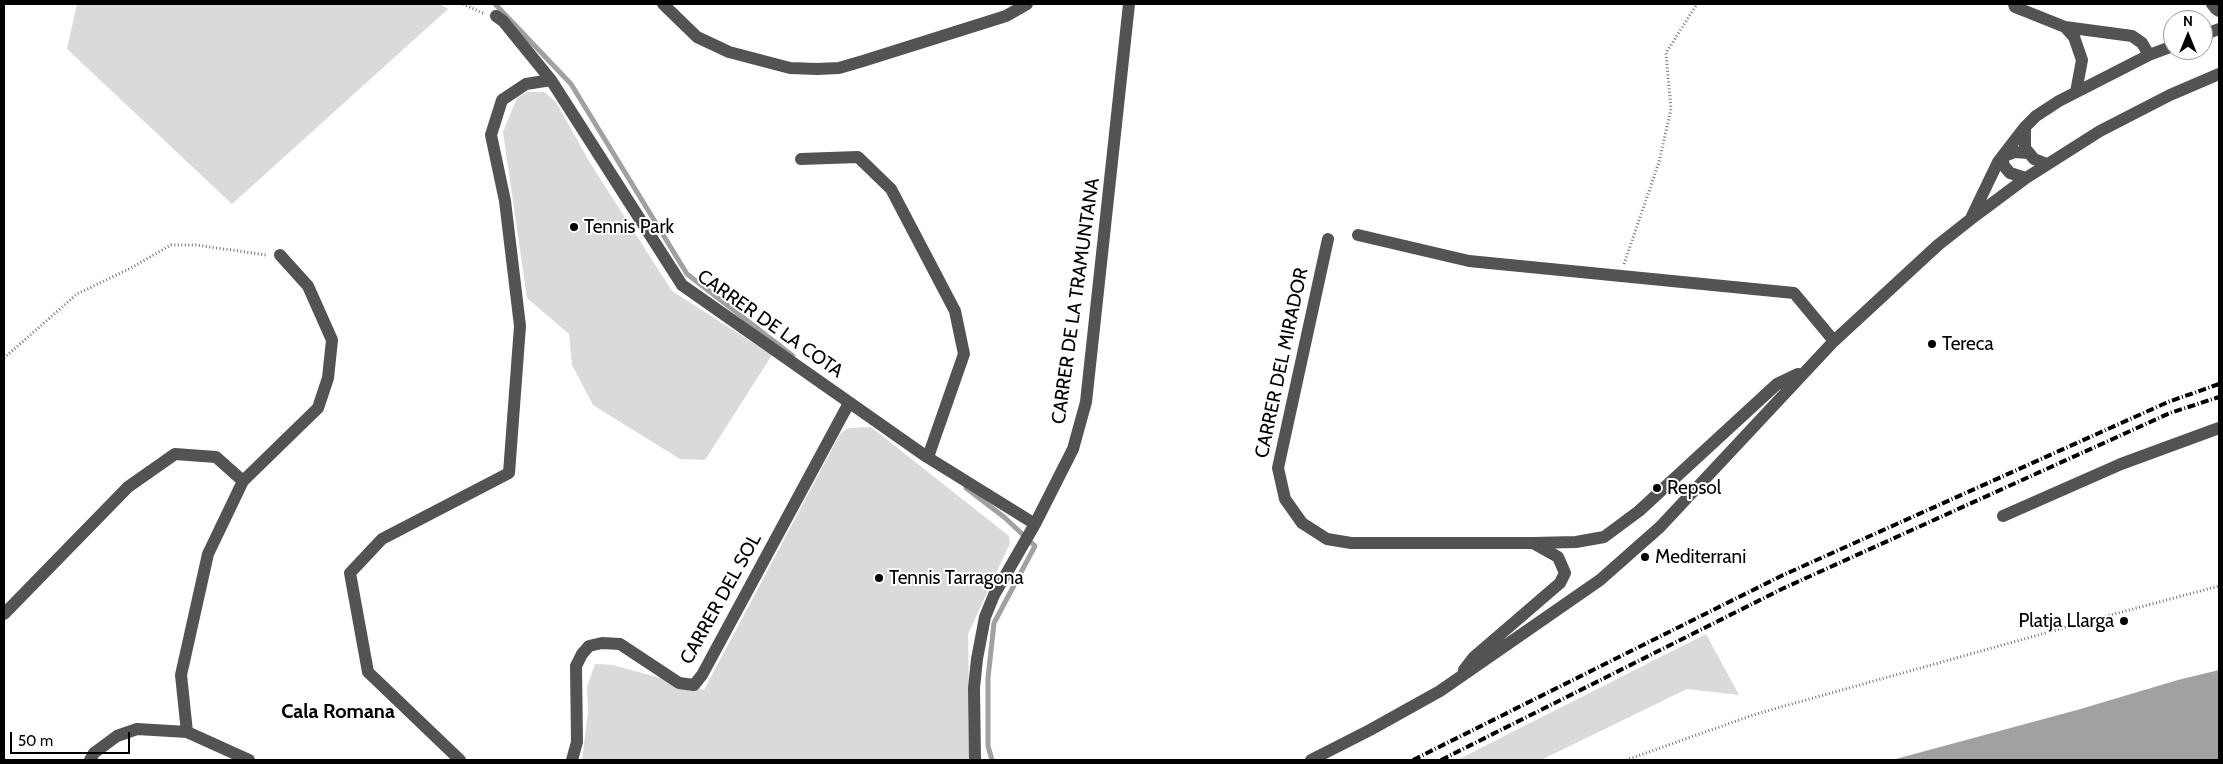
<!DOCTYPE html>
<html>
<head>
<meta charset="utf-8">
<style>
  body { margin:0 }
  #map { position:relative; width:2223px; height:764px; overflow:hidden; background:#fff; font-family:Cabin,sans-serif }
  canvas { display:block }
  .frame { position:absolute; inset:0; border:5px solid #000; pointer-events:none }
  .north { position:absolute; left:2163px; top:10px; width:50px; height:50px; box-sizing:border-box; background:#fff; border:1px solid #999; border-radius:50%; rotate:0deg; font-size:14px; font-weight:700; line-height:20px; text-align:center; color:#000 }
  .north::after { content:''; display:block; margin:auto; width:18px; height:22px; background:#000; clip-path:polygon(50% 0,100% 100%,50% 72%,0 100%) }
  .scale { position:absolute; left:10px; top:732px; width:120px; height:22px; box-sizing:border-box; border:2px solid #000; border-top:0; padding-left:6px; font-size:15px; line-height:18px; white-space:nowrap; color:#000; -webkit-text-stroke:4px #fff; paint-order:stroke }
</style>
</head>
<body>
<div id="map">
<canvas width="2223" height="764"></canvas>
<div class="frame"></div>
<div class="north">N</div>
<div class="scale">50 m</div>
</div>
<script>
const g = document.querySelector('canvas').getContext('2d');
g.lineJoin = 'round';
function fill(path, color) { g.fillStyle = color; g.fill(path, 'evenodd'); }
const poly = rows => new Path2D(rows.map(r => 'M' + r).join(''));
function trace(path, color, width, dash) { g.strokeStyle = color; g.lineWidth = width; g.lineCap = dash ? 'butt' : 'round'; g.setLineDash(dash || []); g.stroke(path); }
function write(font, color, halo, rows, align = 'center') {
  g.font = font + ' Cabin,sans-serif'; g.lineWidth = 4; g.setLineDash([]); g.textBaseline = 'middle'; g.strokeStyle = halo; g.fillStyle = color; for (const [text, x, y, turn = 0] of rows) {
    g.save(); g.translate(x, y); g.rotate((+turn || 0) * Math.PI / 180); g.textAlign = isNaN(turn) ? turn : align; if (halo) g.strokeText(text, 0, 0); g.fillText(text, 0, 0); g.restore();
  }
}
fill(poly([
  [77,4,440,4,448,9,232,204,67,49],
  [527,92,544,92,556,102,590,163,672,291,772,355,705,460,680,459,593,405,572,365,569,334,527,298,503,132,517,98],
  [871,427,1009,536,1010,543,968,634,970,760,582,760,588,712,587,687,595,664,613,665,704,690,840,434,848,428],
  [1706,634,1739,695,1687,689,1541,760,1457,760]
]), '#dadada');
fill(poly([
  [2219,670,2219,760,1892,760,2077,710,2178,680]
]), '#a1a1a1');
trace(poly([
  [495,4,571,84,687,274,793,356],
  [966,488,1004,517,1035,546,994,623,988,678,988,746,992,760]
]), '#a1a1a1', 5);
trace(poly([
  [463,4,485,14],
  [1624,264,1659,162,1671,109,1666,53,1697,4],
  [4,358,77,294,131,268,171,245,196,245,266,255],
  [1626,760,1756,714,2092,620,2219,586]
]), '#757575', 3, [1, 2.5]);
trace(poly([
  [663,4,697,37,729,52,790,68,817,69,839,68,863,61,1006,16,1027,4],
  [2014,4,2015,7,2065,27,2132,36,2142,43,2149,55],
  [2212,4,2216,9,2219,11],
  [496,16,503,21,551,80,682,285,927,457,1035,524],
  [2065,27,2074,37,2082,60,2076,92],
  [2203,35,2219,29],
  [2025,127,2025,148,2034,159,2047,164],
  [801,159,858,157,891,189,955,311,964,354,928,457],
  [2026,178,2010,173,2004,166,2002,157,2015,152,2028,153],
  [1972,216,1998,162,2025,127,2036,116,2059,101,2149,55,2173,46],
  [1358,235,1469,261,1794,293,1834,341],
  [1328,239,1278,468,1285,499,1302,523,1327,539,1351,543,1533,543,1576,542,1604,537,1639,511,1777,384,1798,374],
  [243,481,318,408,328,378,332,340,308,286,280,255],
  [2003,516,2121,464,2219,428],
  [4,614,128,487,175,454,216,457,243,481,208,554,181,675,187,732],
  [1464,670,1474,657,1560,583,1565,573,1558,557,1533,543],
  [90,760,94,753,117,736,137,729,187,732,249,760],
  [460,760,368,672,350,573,382,539,509,473,520,326,505,201,491,135,502,100,526,84,551,80],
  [572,760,577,742,576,666,582,654,589,646,602,643,620,644,679,683,694,685,702,675,849,403],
  [975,760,974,688,977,659,985,617,994,595,1035,524,1073,449,1086,402,1129,4],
  [1311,760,1370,730,1440,691,1600,580,1660,527,1834,341,1938,245,1971,219,2026,178,2100,131,2170,95,2219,74]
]), '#535353', 12);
trace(poly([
  [1413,760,1781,576,2168,402,2219,384],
  [1441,760,1784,588,2170,413,2219,397]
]), '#000', 4, [8, 2.5, 1, 2.5]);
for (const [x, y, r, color] of [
  [574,227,5,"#000"],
  [1932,344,5,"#000"],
  [1657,488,5,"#000"],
  [1645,557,5,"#000"],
  [879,578,5,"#000"],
  [2124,621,5,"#000"]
]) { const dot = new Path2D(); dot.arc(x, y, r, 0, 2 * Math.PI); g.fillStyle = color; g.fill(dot); trace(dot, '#fff', 2); }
write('19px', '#000', '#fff', [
  ["Tennis Park",584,227],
  ["Tereca",1942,344],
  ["Repsol",1667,488],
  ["Mediterrani",1655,557],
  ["Tennis Tarragona",889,578],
  ["Platja Llarga",2114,621,"right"]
], 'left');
write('19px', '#000', '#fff', [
  ["CARRER DE LA TRAMUNTANA",1076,301,-82],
  ["CARRER DE LA COTA",770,324,35],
  ["CARRER DEL MIRADOR",1282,363,-78],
  ["CARRER DEL SOL",721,599,-61]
]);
write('bold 20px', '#000', '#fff', [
  ["Cala Romana",338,712]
]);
</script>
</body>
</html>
